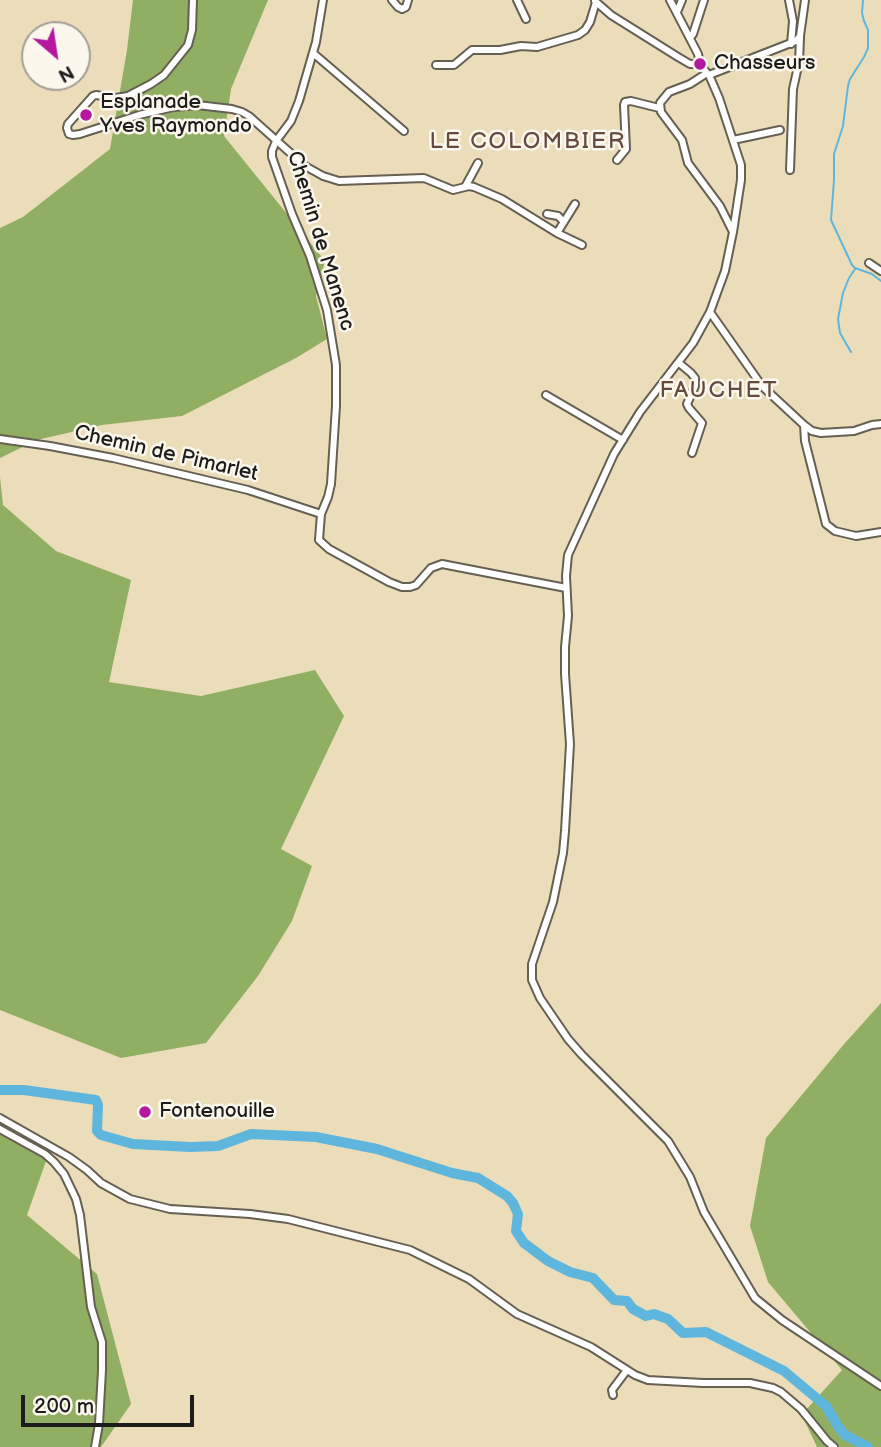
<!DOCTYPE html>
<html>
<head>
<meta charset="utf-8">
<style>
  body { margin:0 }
  #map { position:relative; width:881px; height:1447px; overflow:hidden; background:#ecddba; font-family:"Balsamiq Sans",sans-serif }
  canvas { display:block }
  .north { position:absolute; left:21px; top:21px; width:70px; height:70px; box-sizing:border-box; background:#fbf7ec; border:2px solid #a29f99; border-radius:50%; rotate:151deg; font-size:19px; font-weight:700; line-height:28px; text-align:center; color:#1c1c1c }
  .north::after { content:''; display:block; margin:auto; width:24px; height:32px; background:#b5179e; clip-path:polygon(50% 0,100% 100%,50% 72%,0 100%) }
  .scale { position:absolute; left:21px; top:1395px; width:173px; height:32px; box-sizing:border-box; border:4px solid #1c1c1c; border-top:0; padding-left:9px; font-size:21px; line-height:24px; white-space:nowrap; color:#1c1c1c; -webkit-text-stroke:5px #fbf7ec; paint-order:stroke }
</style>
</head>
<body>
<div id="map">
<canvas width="881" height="1447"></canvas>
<div class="north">N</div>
<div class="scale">200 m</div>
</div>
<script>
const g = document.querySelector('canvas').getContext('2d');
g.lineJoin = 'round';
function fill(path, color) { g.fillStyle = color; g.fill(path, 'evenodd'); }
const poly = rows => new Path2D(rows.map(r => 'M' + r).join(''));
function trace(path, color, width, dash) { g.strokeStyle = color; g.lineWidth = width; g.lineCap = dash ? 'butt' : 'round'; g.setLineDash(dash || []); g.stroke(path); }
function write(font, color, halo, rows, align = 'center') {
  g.font = font + ' "Balsamiq Sans",sans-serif'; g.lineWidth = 5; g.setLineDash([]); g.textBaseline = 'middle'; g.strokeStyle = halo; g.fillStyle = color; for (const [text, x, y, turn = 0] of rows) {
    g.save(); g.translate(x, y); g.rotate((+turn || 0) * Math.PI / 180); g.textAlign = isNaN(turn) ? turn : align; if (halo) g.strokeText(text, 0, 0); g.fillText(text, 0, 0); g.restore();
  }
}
fill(poly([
  [133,0,268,0,231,89,224,136,325,261,316,296,327,339,296,358,182,416,102,425,37,440,0,458,0,228,23,217,110,149,127,50],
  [0,477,3,505,56,551,131,580,109,682,201,696,315,670,344,716,281,849,312,866,292,921,258,976,206,1043,121,1058,0,1010],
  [881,1003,881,1447,817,1447,800,1411,805,1411,842,1370,768,1282,750,1226,766,1138,845,1043],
  [0,1131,51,1147,27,1215,97,1274,131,1404,101,1447,0,1447]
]), '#91af62');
trace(poly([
  [863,0,862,13,864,21,868,30,868,48,864,57,850,79,848,86,843,126,834,154,834,180,831,220,852,265,855,268,872,274,881,281],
  [851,352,840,333,838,319,843,293,849,278,855,269]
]), '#5fb6dc', 2);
trace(poly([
  [0,1090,24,1090,96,1100,98,1105,97,1131,101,1135,133,1144,190,1147,218,1146,251,1134,316,1137,377,1149,452,1173,478,1178,507,1196,513,1203,518,1214,516,1231,524,1243,548,1261,570,1272,593,1278,614,1300,627,1301,633,1309,646,1316,654,1314,668,1319,683,1333,706,1332,784,1371,826,1406,839,1428,845,1435,868,1447]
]), '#5fb6dc', 10);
const minor = poly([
  [193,0,192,30,188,45,164,75,151,84,128,96,116,98,96,95,93,96,68,124,67,128,69,134,73,135,80,134,139,115,174,107,197,105,232,109,242,112,249,116,305,166,323,176,339,181,424,178,453,190,469,186,474,187,502,199,557,233,582,245],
  [323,0,316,42,299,101,291,121,276,141,272,151,272,157,292,214,310,256,327,310,336,365,336,406,331,484,328,497,321,514,319,540,329,549,389,582,402,587,410,587,416,585,431,568,442,564,566,588],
  [392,0,398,7,402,9,406,7,408,0],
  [517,0,526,19],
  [670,0,698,54,700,64,707,73],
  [789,0,793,21,791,44],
  [595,1,611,15,678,57,690,64,700,64],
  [677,12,682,0],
  [690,38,693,34,704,0],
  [313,53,404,131],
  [436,65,454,65,472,50,500,50,521,46,537,47,578,35,585,30,590,22,596,2],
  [709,75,719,98,741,165,741,180,733,232,725,271,710,312,693,343,640,412,614,454,568,555,566,576,568,616,565,647,565,674,570,744,565,831,563,853,553,902,532,964,532,980,540,998,568,1039,582,1055,668,1141,690,1177,704,1212,755,1298,782,1320,881,1386],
  [733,140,780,130],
  [617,160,626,149,624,105,625,102,631,101,659,108],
  [790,170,793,89,799,62,800,38],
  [465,187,478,163],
  [547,214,558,216,564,222],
  [733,232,720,206,688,163,682,140,661,112,660,103,669,92,690,84,707,73,709,75,796,41,800,36,805,0],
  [557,233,575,204],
  [869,263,881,271],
  [710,312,762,386,804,425,805,441,826,524,835,531,856,536,881,532],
  [679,363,691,373,695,378,695,386,687,404,689,408,702,423,692,453],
  [546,395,623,440],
  [804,425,812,431,821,433,854,431,872,425,881,424],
  [0,439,50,446,113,458,248,490,321,514],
  [0,1118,69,1157,87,1170,101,1183,130,1199,170,1209,250,1214,288,1219,410,1250,469,1279,517,1314,591,1347,635,1375,648,1380,703,1383,750,1383,773,1388,781,1392,801,1409,827,1441,834,1447],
  [0,1129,45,1154,54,1162,64,1174,76,1199,80,1215,91,1307,102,1342,102,1370,99,1424,95,1447],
  [613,1395,612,1390,627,1370]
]);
trace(minor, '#656053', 10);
trace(minor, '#fff', 6);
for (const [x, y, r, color] of [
  [700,64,7,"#b5179e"],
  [86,115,7,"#b5179e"],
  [145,1112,7,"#b5179e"]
]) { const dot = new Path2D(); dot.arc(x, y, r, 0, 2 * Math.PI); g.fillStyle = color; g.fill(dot); trace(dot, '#fbf7ec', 2.5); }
write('21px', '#1c1c1c', '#fbf7ec', [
  ["Chasseurs",714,64],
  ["Esplanade",100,103],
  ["Yves Raymondo",100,127],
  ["Fontenouille",159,1112]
], 'left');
write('21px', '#1c1c1c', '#fbf7ec', [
  ["Chemin de Manenc",320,241,73],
  ["Chemin de Pimarlet",166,454,13]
]);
g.letterSpacing = '2px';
write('23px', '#644b3d', '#fbf7ec', [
  ["LE COLOMBIER",528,142],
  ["FAUCHET",719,391]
]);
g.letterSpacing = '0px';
</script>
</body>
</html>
